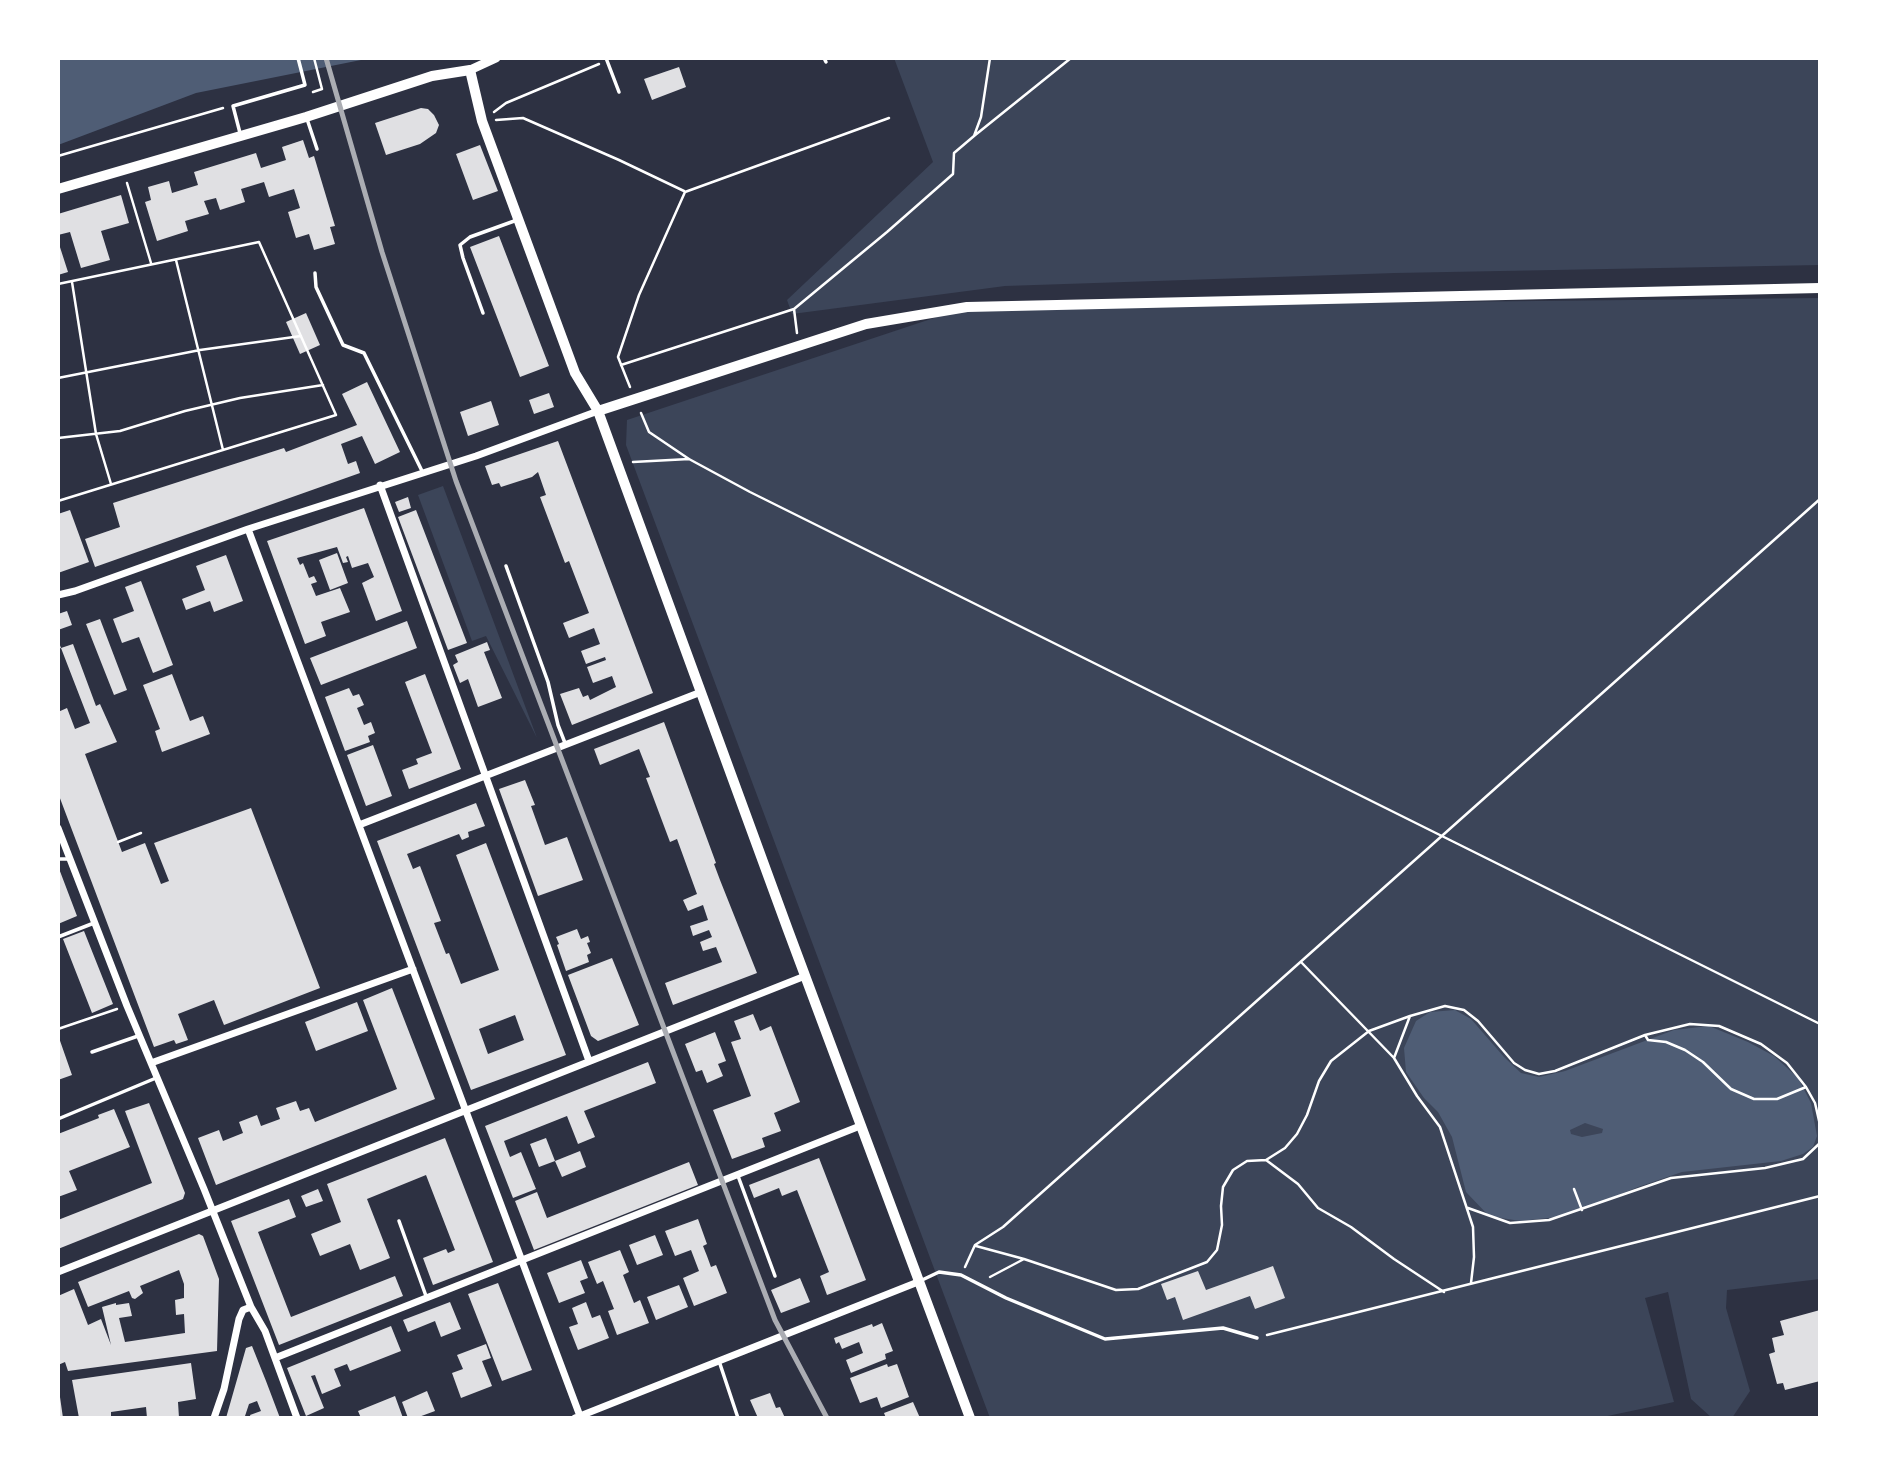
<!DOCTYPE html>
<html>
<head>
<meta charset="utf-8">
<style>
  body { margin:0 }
  #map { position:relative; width:1878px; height:1476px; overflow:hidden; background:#2d3142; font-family:"Nunito Sans",sans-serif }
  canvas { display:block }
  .frame { position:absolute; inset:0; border:60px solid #fff; pointer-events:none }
</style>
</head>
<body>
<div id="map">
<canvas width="1878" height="1476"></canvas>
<div class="frame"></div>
</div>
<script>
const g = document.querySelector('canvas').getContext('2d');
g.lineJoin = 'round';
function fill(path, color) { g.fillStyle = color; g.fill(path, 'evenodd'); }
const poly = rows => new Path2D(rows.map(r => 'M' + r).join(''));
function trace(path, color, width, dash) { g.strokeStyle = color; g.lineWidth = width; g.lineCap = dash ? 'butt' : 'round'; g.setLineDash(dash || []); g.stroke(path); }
fill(poly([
  [894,58,1820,58,1820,265,1395,273,1005,286,792,314,787,300,933,162],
  [1820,298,1820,1279,1727,1290,1726,1308,1750,1391,1732,1418,1712,1418,1691,1399,1668,1292,1645,1298,1674,1402,1598,1418,990,1418,626,445,627,420,967,307],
  [443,486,537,738,486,636,472,641,418,495]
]), '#3c4559');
fill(poly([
  [58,58,371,58,196,93,58,145],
  [1455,1010,1471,1019,1504,1057,1521,1073,1539,1077,1565,1071,1674,1030,1709,1026,1748,1042,1774,1056,1798,1078,1811,1103,1817,1136,1813,1147,1803,1154,1781,1161,1682,1172,1638,1187,1582,1210,1557,1217,1520,1221,1489,1216,1466,1192,1452,1137,1438,1112,1424,1098,1406,1072,1404,1048,1416,1021,1430,1012],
  [1585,1123,1603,1129,1602,1133,1582,1137,1571,1134,1570,1130]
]), '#4f5d75');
fill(poly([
  [679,67,686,87,652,100,644,79],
  [421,108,428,109,434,115,439,125,436,133,420,144,386,155,375,123],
  [303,140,309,158,314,156,335,226,330,227,335,244,314,250,309,234,296,238,288,212,300,208,294,189,269,197,264,182,241,189,245,202,220,210,216,198,204,201,209,214,185,221,188,231,157,241,145,202,151,200,148,187,169,181,172,193,198,185,194,172,256,153,261,168,286,160,282,147],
  [480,145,498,191,473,200,456,154],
  [121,195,129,223,101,231,110,260,81,268,70,232,58,235,58,214],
  [499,236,549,366,520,377,470,247],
  [58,241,68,272,58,275],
  [306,313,320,345,300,354,286,322],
  [367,382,400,452,375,464,362,436,341,444,348,464,356,461,360,473,95,567,85,539,120,527,113,503,284,448,286,452,357,425,342,394],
  [549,393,554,407,534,414,529,400],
  [491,401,499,425,468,436,460,412],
  [558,441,653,693,572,725,560,694,579,688,583,697,588,695,590,700,616,687,612,676,593,683,587,667,606,660,605,657,586,664,581,651,600,644,594,628,569,638,563,623,589,613,569,561,565,563,540,497,546,495,538,472,532,477,501,487,499,483,492,485,485,466],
  [408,497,411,508,399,512,395,502],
  [364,508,402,611,376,621,362,583,374,577,368,563,352,568,348,556,346,557,348,562,343,563,337,547,297,558,300,565,303,563,309,578,314,576,317,582,311,584,316,596,340,588,350,612,321,622,326,636,305,644,267,541],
  [70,510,89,562,58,573,58,514],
  [416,510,467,643,448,650,398,517],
  [337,553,348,583,330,590,319,560],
  [226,555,243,601,214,612,210,601,186,610,182,599,205,590,196,566],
  [141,581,173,665,153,673,139,637,122,643,113,619,134,611,125,587],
  [67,611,72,625,58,630,58,614],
  [100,619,127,690,114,695,86,624],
  [407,621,417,648,321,685,310,658],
  [58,640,61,648,73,644,96,706,100,704,117,742,85,754,122,852,145,843,161,884,169,881,154,843,251,808,320,988,224,1025,214,1000,178,1014,188,1040,176,1044,174,1040,154,1047,58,793,58,712,67,708,75,729,90,723,61,648,58,649],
  [487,642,490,650,484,652,502,698,478,707,468,679,460,683,453,665,458,662,455,655],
  [172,674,190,721,203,716,210,734,162,752,155,731,160,729,143,685],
  [425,674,461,769,409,789,402,770,418,764,416,759,432,753,405,682],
  [349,688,353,696,359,694,364,705,357,708,364,725,371,722,375,733,368,736,370,742,345,751,325,697],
  [664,722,716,863,714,864,720,880,757,973,673,1005,665,983,722,962,716,947,703,951,700,942,712,937,709,930,693,936,690,926,708,920,703,905,688,911,683,900,697,894,677,839,670,842,646,778,650,777,639,749,600,765,594,749],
  [373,745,392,796,366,806,347,755],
  [525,780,535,805,531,806,545,845,567,837,583,880,538,896,499,789],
  [476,803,485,826,468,832,469,837,462,840,459,834,407,854,413,869,420,866,441,921,434,923,446,954,449,953,461,984,499,970,456,855,486,843,566,1055,471,1090,377,841],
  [515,1015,524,1040,488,1054,479,1029],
  [58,866,77,916,58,924],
  [577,929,581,939,588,936,590,942,587,943,591,953,587,955,589,962,566,971,557,945,559,944,556,937],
  [84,931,113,1004,92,1013,63,939],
  [612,958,639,1025,598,1041,591,1036,568,975],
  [392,988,435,1099,216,1185,198,1138,219,1130,223,1141,243,1133,239,1122,257,1115,261,1126,280,1119,276,1108,296,1101,300,1111,309,1108,315,1122,397,1089,363,1000],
  [357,1002,368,1031,316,1051,305,1022],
  [753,1014,760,1031,771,1026,800,1102,774,1113,781,1131,762,1138,765,1147,732,1159,713,1110,751,1096,731,1042,741,1039,734,1021],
  [715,1032,726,1061,718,1064,723,1076,707,1083,702,1070,696,1072,685,1044],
  [58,1035,72,1075,58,1080],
  [648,1062,656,1083,584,1111,595,1137,578,1144,567,1116,504,1141,510,1157,521,1152,536,1189,513,1198,485,1126],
  [149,1103,185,1193,183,1199,58,1249,58,1220,152,1183,125,1111],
  [114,1109,130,1147,69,1171,77,1190,58,1197,58,1134,99,1118,98,1115],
  [445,1138,493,1262,433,1285,423,1258,446,1249,448,1253,455,1250,426,1175,367,1199,390,1258,360,1270,350,1244,320,1256,311,1234,341,1222,327,1184],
  [546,1138,555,1161,580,1151,586,1167,562,1177,555,1161,539,1167,530,1144],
  [819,1158,866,1280,827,1295,820,1276,829,1272,797,1190,782,1196,779,1188,754,1198,749,1185],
  [689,1162,698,1185,534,1250,515,1201,537,1192,547,1218],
  [318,1189,323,1201,306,1207,301,1196],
  [289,1199,296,1217,258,1232,291,1317,395,1276,403,1296,279,1345,231,1221],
  [698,1219,707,1244,703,1246,707,1256,711,1267,716,1265,727,1293,694,1306,683,1278,699,1271,691,1250,675,1256,665,1231],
  [199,1234,203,1236,219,1279,217,1351,68,1371,65,1362,58,1365,58,1296,74,1289,88,1325,101,1319,111,1345,102,1307,116,1303,116,1305,129,1303,132,1316,119,1318,125,1342,185,1333,184,1314,176,1315,175,1300,184,1298,184,1284,179,1270,140,1286,143,1293,135,1299,132,1298,129,1291,88,1307,78,1282],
  [655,1235,663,1255,637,1265,629,1245],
  [620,1250,629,1272,623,1275,634,1303,640,1300,649,1323,617,1335,608,1311,614,1309,603,1281,597,1284,588,1262],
  [581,1260,588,1278,580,1281,585,1293,559,1303,547,1273],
  [1273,1266,1285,1298,1255,1309,1250,1296,1183,1320,1175,1297,1167,1300,1161,1284,1198,1271,1206,1290],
  [800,1278,810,1302,781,1313,771,1290],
  [498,1283,532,1370,502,1381,468,1294],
  [679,1285,688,1307,656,1320,647,1297],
  [450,1302,461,1329,441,1337,435,1321,408,1332,403,1320],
  [586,1302,592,1318,600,1315,609,1338,578,1350,569,1327,578,1324,572,1308],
  [1820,1310,1820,1381,1785,1390,1783,1383,1777,1384,1769,1354,1775,1352,1772,1338,1784,1335,1780,1321],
  [882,1323,893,1351,885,1354,886,1359,851,1373,846,1360,863,1353,859,1342,842,1349,839,1342,836,1344,834,1338,872,1324,873,1327],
  [391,1326,401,1351,350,1371,347,1364,334,1369,341,1386,322,1394,315,1375,311,1376,324,1408,306,1416,287,1368],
  [486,1344,491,1358,482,1361,492,1386,461,1398,452,1373,463,1369,457,1355],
  [252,1346,266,1381,280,1418,251,1418,250,1415,261,1411,257,1401,249,1404,245,1416,248,1418,226,1418,246,1348],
  [191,1363,196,1399,178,1402,179,1418,147,1418,146,1407,111,1412,111,1418,79,1418,72,1380],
  [887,1364,888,1367,897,1364,909,1397,881,1408,877,1397,860,1403,850,1378],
  [58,1390,59,1390,63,1418,58,1418],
  [427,1391,435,1411,416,1418,408,1418,402,1402],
  [770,1393,776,1408,780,1407,785,1418,758,1418,750,1400],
  [395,1396,403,1418,361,1418,358,1411],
  [913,1402,920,1418,886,1418,884,1413]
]), '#e0e0e3');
trace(poly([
  [990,58,981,117,974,136,1071,58],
  [313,92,322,89,314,58],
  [494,112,506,103,599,64],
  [496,120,523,118,619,160,684,191],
  [58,156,223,108],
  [127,183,151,263],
  [176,260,223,450],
  [72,282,96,434,111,484],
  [58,284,259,242,336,415,58,501],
  [797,333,794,309,887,232,953,174,954,153,974,136],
  [621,365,794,309],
  [58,378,200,350,301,336],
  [630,387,618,357,639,295,685,192,889,118],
  [641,413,649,432,689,459,750,492,1820,1024],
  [58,438,120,431,185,411,240,398,323,385],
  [633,462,689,459],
  [118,842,141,833],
  [1301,962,1394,1058,1417,1096,1440,1127,1473,1227,1474,1257,1471,1283],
  [1410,1016,1369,1031,1331,1061,1319,1081,1307,1115,1297,1134,1285,1148,1266,1160,1298,1184,1318,1208,1351,1227,1394,1259,1444,1292],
  [58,1029,117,1009],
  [1645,1035,1648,1040,1666,1042,1685,1050,1703,1062,1731,1089,1754,1099,1777,1099,1806,1087],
  [1394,1058,1410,1016,1445,1006,1464,1010,1478,1021,1514,1063,1525,1070,1539,1074,1555,1071,1645,1035,1690,1024,1719,1026,1761,1044,1787,1063,1806,1087,1815,1103,1820,1125,1820,1143,1803,1159,1765,1168,1671,1178,1549,1220,1510,1223,1468,1208],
  [1574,1189,1582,1210],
  [976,1246,1024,1259,1116,1290,1138,1289,1207,1262,1217,1250,1222,1225,1221,1206,1223,1187,1233,1170,1247,1161,1266,1160],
  [965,1267,975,1245,1003,1227,1820,499],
  [990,1277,1024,1259],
  [1267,1335,1820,1196]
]), '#fff', 2.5);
trace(poly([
  [606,58,619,92],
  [824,58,826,62],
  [307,119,317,149],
  [240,133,233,106,305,85,298,58],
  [315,273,316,287,343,345,364,353,422,471],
  [483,313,463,258,460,245,470,237,517,220],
  [506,566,548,682,558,725,565,743],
  [58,859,69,859],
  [58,937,94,923],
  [92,1052,138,1036],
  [58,1119,156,1078],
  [738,1176,775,1276],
  [399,1221,426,1296],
  [920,1281,939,1272,961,1275,1006,1298,1105,1339,1223,1328,1257,1338],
  [719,1361,738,1418]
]), '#fff', 3.5);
trace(poly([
  [380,485,589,1061],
  [248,529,580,1416],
  [58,595,75,591,248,529,476,456,598,411],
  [359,825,701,692],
  [58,828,127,1006,204,1189,251,1307,265,1331,297,1418],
  [151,1063,413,969],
  [58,1272,805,976],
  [275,1358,860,1126],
  [214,1418,224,1389,239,1319,243,1310,251,1307],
  [575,1418,918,1282]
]), '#fff', 7);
trace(poly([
  [470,70,496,58]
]), '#fff', 9);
trace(poly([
  [58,189,306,117,432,76,470,70,482,121,575,373,598,411,788,930,970,1418],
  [598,411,866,324,967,307,1820,288]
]), '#fff', 10);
trace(poly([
  [326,58,382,252,456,481,775,1320,827,1418]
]), '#abadb3', 5);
</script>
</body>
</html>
